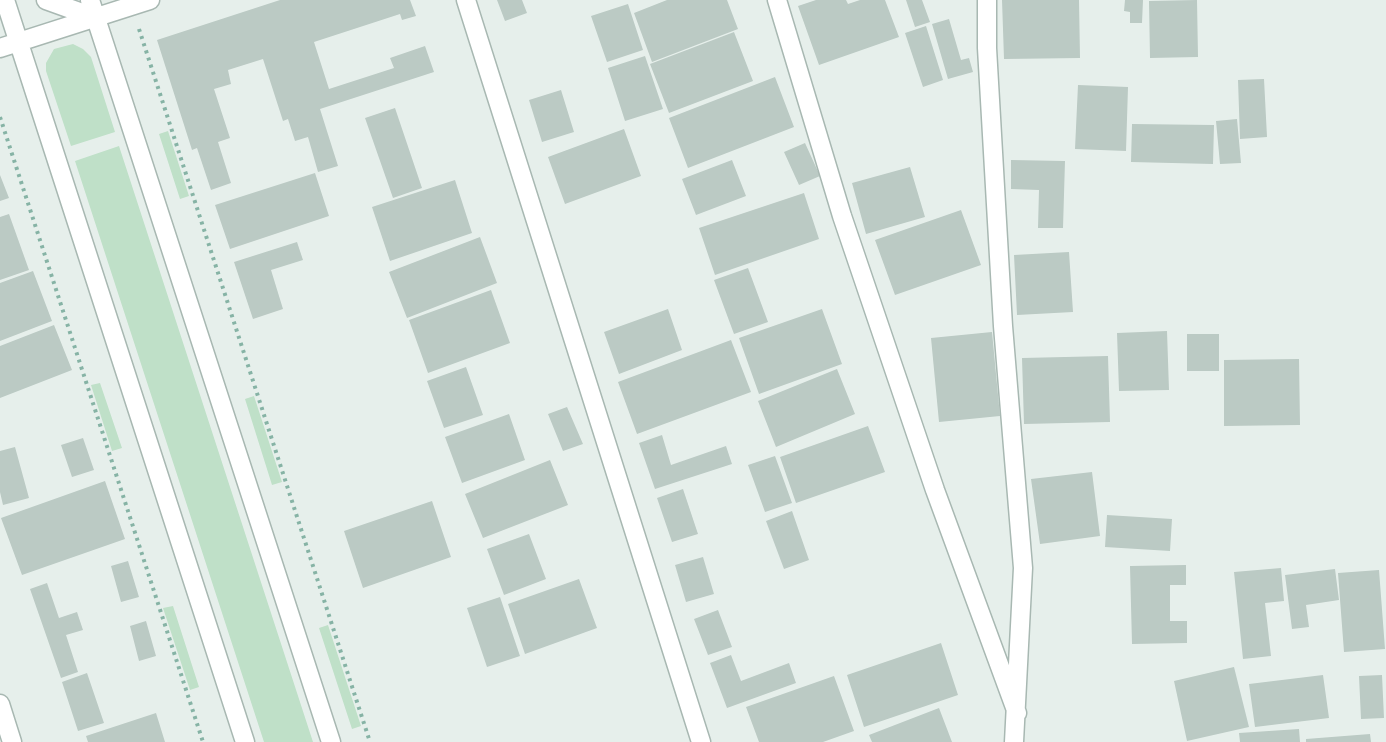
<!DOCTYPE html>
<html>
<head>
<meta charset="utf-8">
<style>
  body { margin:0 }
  canvas { display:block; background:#e6efeb }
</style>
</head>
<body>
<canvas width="1386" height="742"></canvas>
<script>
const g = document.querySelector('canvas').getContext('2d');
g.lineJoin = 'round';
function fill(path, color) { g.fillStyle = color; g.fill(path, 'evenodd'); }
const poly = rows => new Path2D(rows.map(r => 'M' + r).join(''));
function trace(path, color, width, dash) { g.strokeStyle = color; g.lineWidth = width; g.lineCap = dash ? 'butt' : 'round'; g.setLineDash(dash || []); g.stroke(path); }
fill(poly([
  [73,44,83,49,91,57,115,132,71,146,46,71,46,63,54,49],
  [168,131,189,196,180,199,159,134],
  [119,146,313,742,264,742,75,161],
  [100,383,122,448,112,451,91,385],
  [254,396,282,482,272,485,245,399],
  [173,606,199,687,190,690,163,608],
  [328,625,361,726,352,729,319,628]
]), '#bfe0c8');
fill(poly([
  [280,0,410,0,416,16,402,20,400,14,314,42,329,89,394,68,390,58,425,46,434,72,320,109,338,166,318,172,308,137,295,141,288,119,283,121,263,59,228,70,231,84,214,89,230,138,218,142,231,183,211,190,197,148,192,150,157,40],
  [497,0,522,0,527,13,505,21],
  [667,0,727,0,738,29,652,62,634,13],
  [816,0,846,0,848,4,860,0,885,0,899,37,819,65,798,6],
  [906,0,922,0,930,22,915,27],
  [1002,0,1079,0,1080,58,1004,59],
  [1125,0,1143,0,1142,23,1130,23,1130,12,1124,11],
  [1197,0,1198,57,1150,58,1149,1],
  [628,4,643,50,607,62,591,16],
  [949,19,961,60,969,58,973,72,948,79,932,24],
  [926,26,943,80,923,87,905,33],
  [734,32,753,81,669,113,650,64],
  [645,56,663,109,625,121,608,68],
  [775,77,794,127,688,168,669,118],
  [1264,79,1267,137,1240,139,1238,80],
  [1078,85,1128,87,1126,151,1075,149],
  [561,90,574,132,542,142,529,100],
  [395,108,422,188,393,198,365,118],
  [1237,119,1241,163,1220,164,1216,121],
  [1132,124,1214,125,1213,164,1131,162],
  [624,129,641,176,565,204,548,157],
  [805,143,820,176,799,185,784,152],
  [732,160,746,196,696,215,682,179],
  [1011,160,1065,161,1063,228,1038,228,1039,190,1011,189],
  [910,167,925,217,866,234,852,183],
  [315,173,329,216,230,249,215,205],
  [0,175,9,198,0,201],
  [455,180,472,233,390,261,372,207],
  [804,193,819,239,715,275,699,228],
  [961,210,981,265,895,295,875,240],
  [9,214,29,270,0,280,0,217],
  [480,237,497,283,407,318,389,272],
  [297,242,303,260,271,270,283,309,253,319,234,262],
  [1069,252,1073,312,1017,315,1014,255],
  [748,268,768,322,734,334,714,280],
  [33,271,52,321,0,341,0,283],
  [491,290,510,343,428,373,409,320],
  [668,309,682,350,619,374,604,332],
  [822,309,842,364,759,394,739,338],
  [54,325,72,370,0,398,0,346],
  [1167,331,1169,390,1119,391,1117,333],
  [992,332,1000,416,939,422,931,338],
  [1187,334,1219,334,1219,371,1187,371],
  [731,340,751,392,637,434,618,382],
  [1108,356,1110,422,1024,424,1022,358],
  [1299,359,1300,425,1224,426,1224,360],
  [466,367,483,415,444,428,427,381],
  [837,369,855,414,776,447,758,401],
  [567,407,583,444,563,451,548,414],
  [509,414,525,460,462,483,445,437],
  [868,426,885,472,796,503,780,457],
  [662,435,671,465,726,446,732,464,655,489,639,443],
  [83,438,94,470,72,477,61,445],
  [15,447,29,498,3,505,0,492,0,451],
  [775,456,792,503,765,512,748,465],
  [550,460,568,505,483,538,465,494],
  [1092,472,1100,536,1040,544,1031,479],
  [105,481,125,539,22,575,1,518],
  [683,489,698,534,672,542,657,498],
  [432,501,451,557,363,588,344,531],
  [792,511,809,560,784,569,766,521],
  [1107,515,1172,519,1170,551,1105,547],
  [529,534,546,579,504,595,487,549],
  [703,557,714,594,686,602,675,565],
  [128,561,139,597,121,602,111,566],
  [1186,565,1186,585,1170,585,1170,621,1187,621,1187,643,1132,644,1130,566],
  [1281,568,1284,601,1265,603,1271,656,1243,659,1234,572],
  [1335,569,1339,600,1306,605,1309,627,1292,629,1285,575],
  [1379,570,1385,649,1344,652,1338,573],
  [579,579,597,628,525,654,508,604],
  [47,583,59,618,77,612,83,630,66,635,78,672,61,678,30,589],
  [500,597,520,656,487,667,467,608],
  [718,610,732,647,708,655,694,619],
  [146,621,156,656,139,661,130,626],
  [941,643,958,695,864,727,847,675],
  [731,655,741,681,789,663,796,683,727,708,710,663],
  [1234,667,1249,727,1187,741,1174,681],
  [87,673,104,723,78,731,62,682],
  [1323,675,1329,718,1255,727,1249,684],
  [1382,675,1384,718,1361,719,1359,676],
  [834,676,854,731,823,742,759,742,746,707],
  [939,708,952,742,872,742,869,735],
  [156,713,165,742,88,742,86,736],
  [1299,729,1300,742,1240,742,1239,733],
  [1370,734,1371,742,1306,742,1306,739]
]), '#bbcac4');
const minor = poly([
  [5,0,245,742],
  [46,0,96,18],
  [90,0,331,742],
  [466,0,701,742],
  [777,0,842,216,935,490,1017,713],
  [987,0,987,48,1003,326,1023,568,1014,742],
  [0,48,150,0],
  [0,704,12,742]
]);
trace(minor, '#a8b8b2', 21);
trace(poly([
  [139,29,370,742],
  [0,117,203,742]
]), '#86b3a5', 4, [3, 4.5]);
trace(minor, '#fff', 18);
</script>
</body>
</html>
